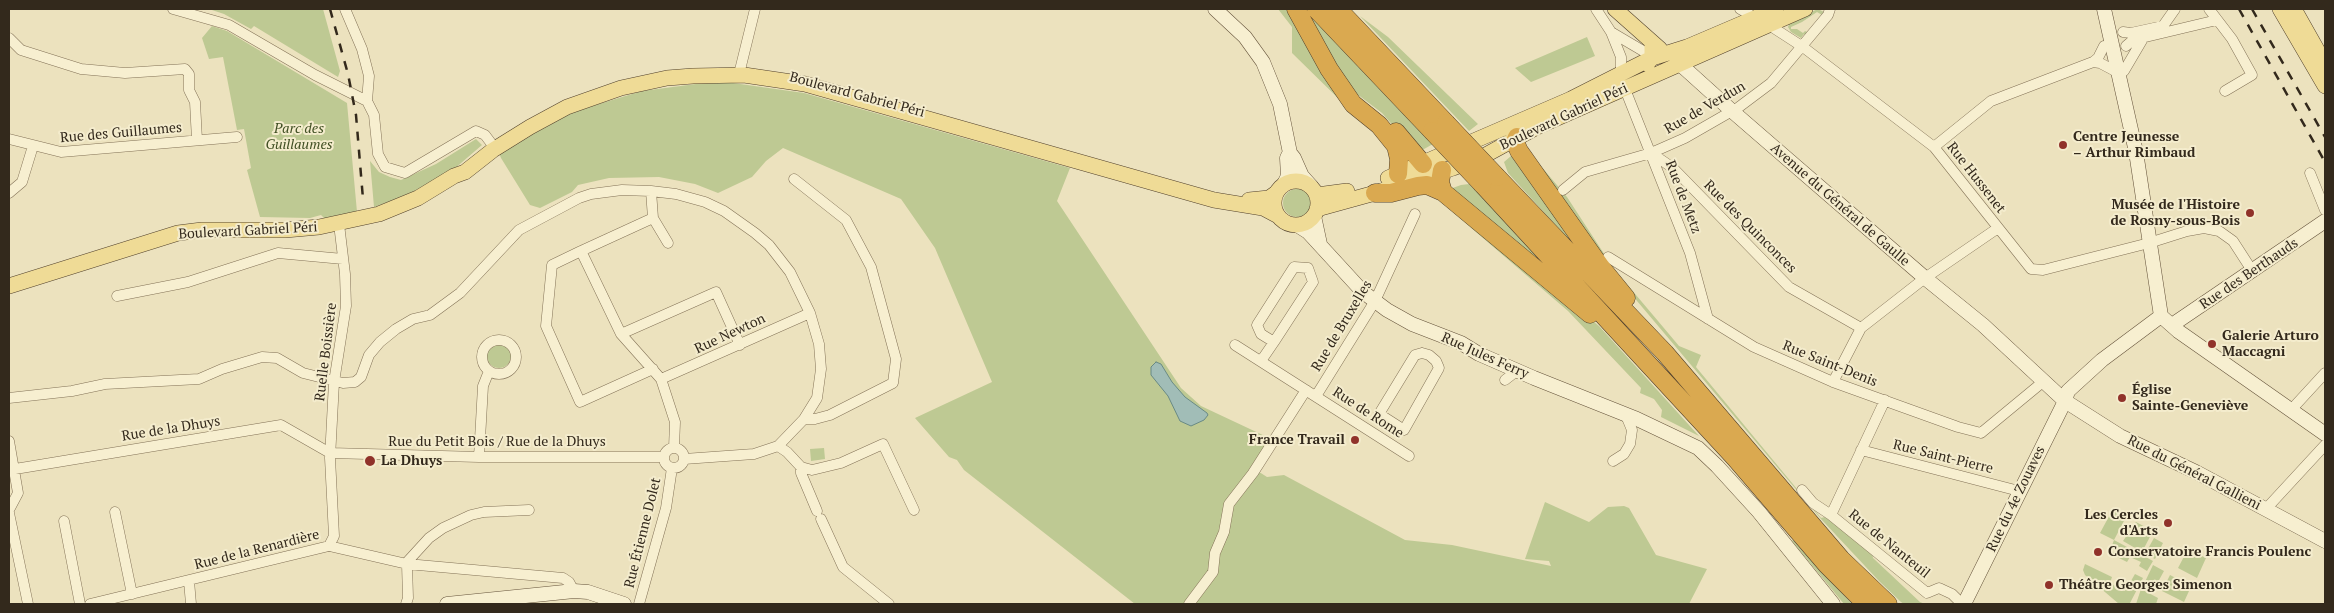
<!DOCTYPE html>
<html>
<head>
<meta charset="utf-8">
<style>
  body { margin:0 }
  #map { position:relative; width:2334px; height:613px; overflow:hidden; background:#ece2be; font-family:"PT Serif",serif }
  canvas { display:block }
  .frame { position:absolute; inset:0; border:10px solid #33291c; pointer-events:none }
</style>
</head>
<body>
<div id="map">
<canvas width="2334" height="613"></canvas>
<div class="frame"></div>
</div>
<script>
const g = document.querySelector('canvas').getContext('2d');
g.lineJoin = 'round';
function fill(path, color) { g.fillStyle = color; g.fill(path, 'evenodd'); }
const poly = rows => new Path2D(rows.map(r => 'M' + r).join(''));
function trace(path, color, width, dash) { g.strokeStyle = color; g.lineWidth = width; g.lineCap = dash ? 'butt' : 'round'; g.setLineDash(dash || []); g.stroke(path); }
function write(font, color, halo, rows, align = 'center') {
  g.font = font + ' "PT Serif",serif'; g.lineWidth = 4; g.setLineDash([]); g.textBaseline = 'middle'; g.strokeStyle = halo; g.fillStyle = color; for (const [text, x, y, turn = 0] of rows) {
    g.save(); g.translate(x, y); g.rotate((+turn || 0) * Math.PI / 180); g.textAlign = isNaN(turn) ? turn : align; if (halo) g.strokeText(text, 0, 0); g.fillText(text, 0, 0); g.restore();
  }
}
fill(poly([
  [209,9,323,9,340,71,338,77,254,26,251,29,224,14],
  [1278,9,1289,9,1343,103,1292,53,1292,27],
  [1301,9,1308,9,1433,144,1417,153,1382,113,1353,91],
  [1818,9,1824,12,1822,15,1817,12,1802,22,1791,27,1791,29,1797,29,1803,33,1805,31,1809,33,1807,36,1804,34,1801,38,1791,32,1788,27,1790,21],
  [1360,16,1388,37,1478,124,1469,131],
  [212,26,227,31,347,103,357,212,325,219,321,215,310,218,260,217,247,170,251,168,244,129,237,130,223,57,209,59,202,38],
  [1587,37,1595,56,1531,82,1515,68],
  [719,81,804,93,1070,168,1057,201,1181,388,1201,406,1267,437,1269,440,1253,468,1267,477,1284,475,1405,540,1452,545,1551,566,1549,561,1525,559,1545,502,1589,522,1608,507,1624,506,1629,508,1656,555,1707,569,1689,604,1135,604,964,470,957,460,949,457,915,418,992,382,935,248,901,199,783,148,766,161,752,177,718,193,695,184,659,177,609,178,578,185,572,192,540,208,530,205,501,158,499,153,569,113,642,91],
  [476,139,482,145,453,170,405,196,374,207,370,161,379,172,390,177,401,180,436,164],
  [1524,146,1567,197,1614,269,1658,321,1679,346,1701,355,1696,367,1821,518,1825,517,1872,552,1873,558,1920,602,1925,604,1904,604,1901,602,1879,581,1821,519,1621,282],
  [1511,156,1590,260,1591,264,1508,173,1504,162],
  [1469,184,1561,277,1558,280,1450,189,1461,185],
  '1283 203a14 14 0 1 1 28 0a14 14 0 1 1-28 0Z',
  [1444,199,1599,326,1699,436,1661,417,1662,410,1654,399,1640,393,1641,388,1568,311,1441,202],
  '487 356a12 12 0 1 1 24 0a12 12 0 1 1-24 0Z',
  [824,448,825,459,811,461,810,449],
  [2113,509,2126,517,2114,540,2100,533],
  [2136,522,2153,531,2142,552,2123,541],
  [2154,538,2163,543,2155,559,2145,554],
  [1791,540,1794,541,1852,604,1844,604],
  [2114,540,2153,561,2147,571,2139,566,2141,562,2130,557,2127,562,2109,553,2119,551,2118,547,2111,548],
  [2188,549,2206,558,2197,578,2178,568],
  [2085,564,2112,577,2110,583,2125,591,2135,574,2143,578,2130,603,2119,604,2085,575,2083,570],
  [2153,565,2164,571,2153,591,2143,586],
  [2170,575,2185,583,2182,590,2189,591,2184,602,2162,591],
  [2141,589,2158,598,2156,604,2136,604]
]), '#bec993');
const water = poly([
  [1156,362,1161,364,1172,382,1185,397,1207,413,1208,415,1204,420,1191,426,1180,421,1168,396,1151,375,1151,367,1156,362]
]);
fill(water, '#a1bdb7');
trace(water, '#698a85', 1);
const street = poly([
  [173,9,229,25,315,75,367,101],
  [345,9,362,49,369,76,367,101,374,115,378,154,385,167,405,173,476,131,485,135,491,143],
  [1596,9,1611,32,1621,57,1621,73],
  [1740,9,1756,18],
  [2209,9,2232,39,2252,75,2225,91],
  [1769,25,1803,47,1934,147,2031,269,2043,270,2149,243,2187,231,2204,228,2219,231,2233,241,2253,272],
  [1611,32,1655,58],
  [2123,32,2131,33,2163,26,2175,9],
  [9,38,21,50,81,69,125,73,185,69,189,74,189,90,195,102,197,140],
  [2126,46,2133,40,2217,20],
  [2093,62,2100,63,2117,72,2124,71,2144,37],
  [740,70,755,9],
  [1625,89,1690,253,1708,319],
  [9,139,61,152,237,137],
  [1934,147,1991,101,2093,62,2098,58,2104,46],
  [1651,153,1673,168,1789,287,1861,328],
  [2310,173,2325,210],
  [794,179,846,220,871,267,896,359,893,383,830,415,815,419,804,419],
  [1563,190,1585,172,1651,153,1685,138,1739,107,1771,83,1828,15,1830,9],
  [651,191,653,218,581,251,621,334,661,379,675,422,674,448],
  [9,193,22,182,33,146],
  [653,218,668,243],
  [581,251,552,265,546,326,580,402,653,369],
  [1608,257,1754,347,1833,382,1958,427,1981,433,2044,381],
  [117,296,188,282,278,253,343,259],
  [621,334,716,292,740,345],
  '482 357a17 17 0 1 1 34 0a17 17 0 1 1-34 0Z',
  [1235,345,1409,456],
  [1422,353,1429,355,1436,361,1439,368,1404,430,1379,414,1415,355,1422,353],
  [1261,361,1274,342,1313,282,1308,268,1294,267,1257,325,1261,334,1274,342],
  [661,379,810,313],
  [1505,380,1514,373,1521,372],
  [1833,382,1861,328,1925,278,1998,228],
  [1316,396,1375,301,1415,214],
  [9,398,72,391,105,384,199,379,222,369,262,357,277,358,303,373,343,383,355,382,361,377,369,355,380,342,396,329,413,319,430,315,460,293,519,230,579,198,591,194,622,190,651,191,676,194,705,202,724,211,755,233,769,245,790,272,810,313,819,344,821,369,817,398,804,419,778,446,754,454,684,459],
  [1885,400,1831,515,1927,593,1939,588,1952,594,1960,602],
  [2291,410,2325,373],
  [9,441,18,493,9,510],
  [778,446,787,452,801,467,812,470,841,463,883,444,914,510],
  '664 458a10 10 0 1 1 20 0a10 10 0 1 1-20 0Z',
  [1861,450,2019,491],
  [330,453,479,457,664,457],
  [479,457,483,386,489,371],
  [1613,461,1624,454,1630,444,1632,430,1625,413],
  [801,467,801,473,817,511],
  [9,470,281,425,330,453],
  [1802,490,1813,503,1831,515],
  [2265,510,2325,445],
  [115,512,132,594],
  [9,513,28,604],
  [821,519,843,567,889,604],
  [64,521,80,604],
  [329,546,334,536,330,458,334,382,346,306,345,274,339,224],
  [407,564,408,561,429,538,443,528,471,515,484,512,529,510],
  [189,581,191,604],
  [90,604,329,546,407,564,563,578,569,582,574,591],
  [406,604,408,598,407,564],
  [639,604,666,508,672,468],
  [1189,604,1213,572,1215,553,1224,532,1229,504,1253,473,1306,390]
]);
const secondary = poly([
  [1215,9,1245,37,1263,62,1280,104,1290,153,1294,158,1302,176,1311,186],
  [2104,9,2136,152,2161,316,2178,331,2325,434],
  [1688,57,1681,65,1732,111,1925,278,1983,325,2065,401,2120,436,2196,472,2325,541],
  [1284,184,1288,176,1287,158,1289,154],
  [1314,216,1320,244],
  [1297,225,1308,232,1363,292,1387,310,1412,324,1461,343,1479,354,1534,378,1637,419,1698,448,1717,466,1759,512,1833,604],
  [2172,325,2325,221],
  [447,604,574,591,588,592,624,604],
  [1964,604,2065,401,2068,391,2102,360,2161,316]
]);
const primary = poly([
  [1615,9,1660,49],
  [2280,9,2325,86],
  [2294,9,2325,64],
  [1647,64,1652,58,1652,42],
  [1388,178,1571,99,1652,58,1687,47,1776,9],
  '1274 203a22 22 0 1 1 44 0a22 22 0 1 1-44 0Z',
  [1317,195,1347,191],
  [1249,200,1269,198,1276,193],
  [1317,209,1375,193,1453,168,1482,157,1537,127,1805,9],
  [9,286,178,233,202,230,285,230,319,227,379,214,418,198,454,176,465,172,493,150,530,127,567,107,621,88,667,78,693,76,744,75,805,84,1214,200,1263,208,1278,216]
]);
const highway = poly([
  [1296,9,1329,69,1353,104,1379,125,1396,146,1399,159,1398,174],
  [1316,9,1432,131],
  [1338,9,1446,123],
  [1396,132,1423,164],
  [1517,137,1515,142,1519,151,1600,266,1626,298],
  [1442,170,1440,182,1443,192],
  [1497,177,1665,353,1841,559,1888,604],
  [1482,184,1735,458,1827,565,1866,604],
  [1375,193,1391,193,1418,186,1427,185,1443,192,1590,314]
]);
trace(street, '#837257', 11);
trace(secondary, '#65533b', 15);
trace(primary, '#51402c', 16);
trace(highway, '#51402c', 19);
trace(street, '#f7efd0', 10);
trace(secondary, '#f7efd0', 14);
trace(primary, '#efdb96', 15);
trace(highway, '#daa950', 18);
trace(poly([
  [330,9,348,74,356,115,363,199],
  [2239,9,2325,162],
  [2252,9,2325,137]
]), '#33291c', 2.5, [9, 9]);
const highwayBridge = poly([
  [1446,123,1497,177],
  [1432,131,1482,184]
]);
trace(highwayBridge, '#51402c', 19, []);
trace(highwayBridge, '#daa950', 18);
for (const [x, y, r, color] of [
  [2063,145,5,"#90322a"],
  [2250,213,5,"#90322a"],
  [2212,344,5,"#90322a"],
  [2122,398,5,"#90322a"],
  [1355,440,5,"#90322a"],
  [370,461,6,"#90322a"],
  [2168,523,5,"#90322a"],
  [2098,552,5,"#90322a"],
  [2049,585,5,"#90322a"]
]) { const dot = new Path2D(); dot.arc(x, y, r, 0, 2 * Math.PI); g.fillStyle = color; g.fill(dot); trace(dot, '#f4eccd', 2); }
write('14px', '#33291c', '#f4eccd', [
  ["Boulevard Gabriel Péri",857,95,15],
  ["Rue de Verdun",1705,108,-30],
  ["Boulevard Gabriel Péri",1564,117,-25],
  ["Rue des Guillaumes",121,133,-5],
  ["Rue Hussenet",1976,178,52],
  ["Rue de Metz",1683,197,69],
  ["Avenue du Général de Gaulle",1840,205,41],
  ["Rue des Quinconces",1750,227,45],
  ["Boulevard Gabriel Péri",248,231,-3],
  ["Rue des Berthauds",2249,274,-34],
  ["Rue de Bruxelles",1342,326,-59],
  ["Rue Newton",730,334,-25],
  ["Ruelle Boissière",326,352,-83],
  ["Rue Jules Ferry",1485,356,24],
  ["Rue Saint-Denis",1830,364,22],
  ["Rue de Rome",1368,413,33],
  ["Rue de la Dhuys",171,429,-9],
  ["Rue du Petit Bois / Rue de la Dhuys",497,442],
  ["Rue Saint-Pierre",1943,457,14],
  ["Rue du Général Gallieni",2194,473,27],
  ["Rue du 4e Zouaves",2016,499,-64],
  ["Rue Étienne Dolet",643,533,-76],
  ["Rue de Nanteuil",1889,544,39],
  ["Rue de la Renardière",257,550,-14]
]);
write('italic 14px', '#404f23', '#f4eccd', [
  ["Parc des",299,129],
  ["Guillaumes",299,145]
]);
write('bold 14px', '#33291c', '#f4eccd', [
  ["Centre Jeunesse",2073,137],
  ["– Arthur Rimbaud",2073,153],
  ["Musée de l'Histoire",2240,205,"right"],
  ["de Rosny-sous-Bois",2240,221,"right"],
  ["Galerie Arturo",2222,336],
  ["Maccagni",2222,352],
  ["Église",2132,390],
  ["Sainte-Geneviève",2132,406],
  ["France Travail",1345,440,"right"],
  ["La Dhuys",381,461],
  ["Les Cercles",2158,515,"right"],
  ["d'Arts",2158,531,"right"],
  ["Conservatoire Francis Poulenc",2108,552],
  ["Théâtre Georges Simenon",2059,585]
], 'left');
</script>
</body>
</html>
